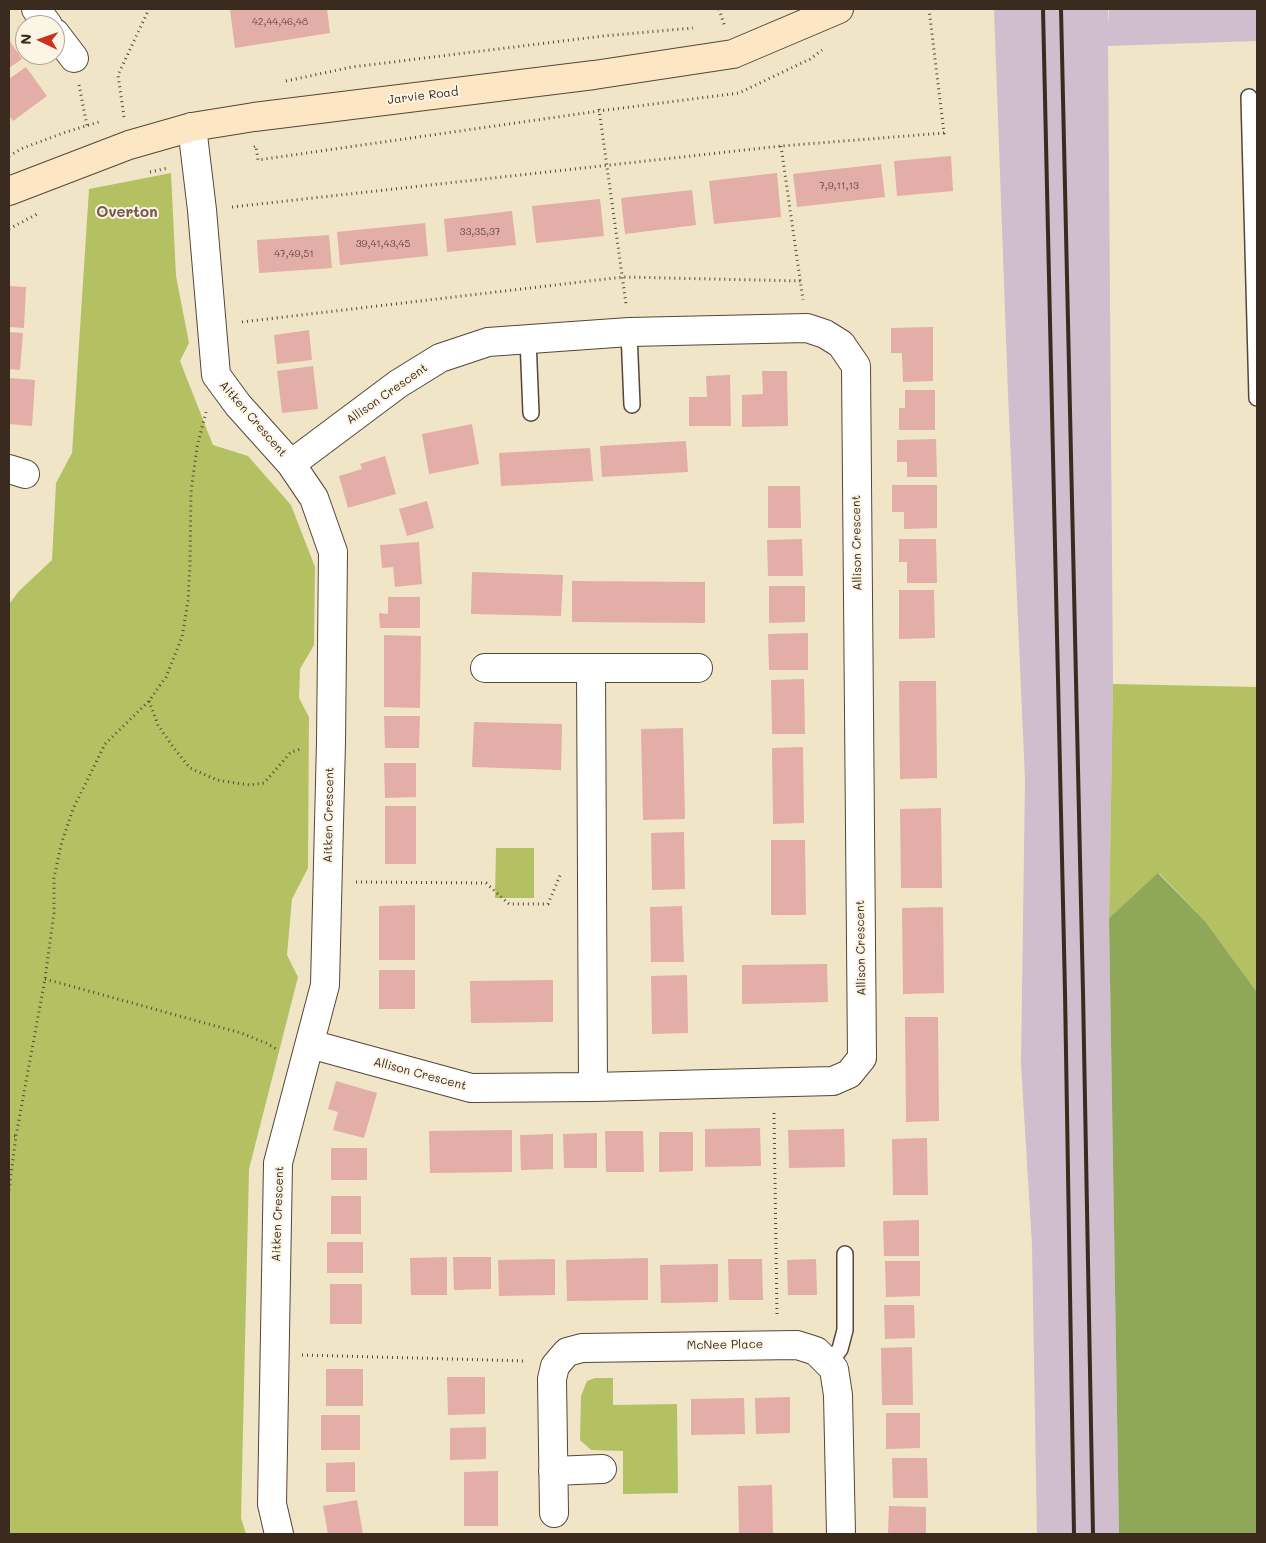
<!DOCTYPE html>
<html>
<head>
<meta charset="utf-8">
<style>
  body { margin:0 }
  #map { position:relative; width:1266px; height:1543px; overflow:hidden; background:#f1e5c8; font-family:Mali,sans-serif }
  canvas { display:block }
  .frame { position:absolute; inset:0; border:10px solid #3b2a1e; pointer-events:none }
  .north { position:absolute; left:15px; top:15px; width:50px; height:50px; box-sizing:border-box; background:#fcf5e5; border:1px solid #afa495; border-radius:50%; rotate:273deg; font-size:14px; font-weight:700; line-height:20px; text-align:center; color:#3b2a1e }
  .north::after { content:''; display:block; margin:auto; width:18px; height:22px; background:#c8321e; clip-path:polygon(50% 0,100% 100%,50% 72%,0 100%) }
</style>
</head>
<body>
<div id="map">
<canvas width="1266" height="1543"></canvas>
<div class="frame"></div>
<div class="north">N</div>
</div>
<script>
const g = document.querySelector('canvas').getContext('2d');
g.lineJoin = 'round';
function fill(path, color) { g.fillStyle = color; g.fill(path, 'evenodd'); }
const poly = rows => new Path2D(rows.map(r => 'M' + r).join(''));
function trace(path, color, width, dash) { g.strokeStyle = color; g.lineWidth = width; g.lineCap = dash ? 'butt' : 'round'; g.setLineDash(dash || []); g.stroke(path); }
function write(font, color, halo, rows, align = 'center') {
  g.font = font + ' Mali,sans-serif'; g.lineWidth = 4; g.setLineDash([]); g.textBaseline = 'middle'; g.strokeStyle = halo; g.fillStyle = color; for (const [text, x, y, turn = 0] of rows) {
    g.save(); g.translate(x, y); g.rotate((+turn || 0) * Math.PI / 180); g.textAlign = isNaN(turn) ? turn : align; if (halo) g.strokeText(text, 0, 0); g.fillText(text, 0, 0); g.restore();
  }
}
fill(poly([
  [994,9,1108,9,1109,25,1109,9,1257,9,1257,41,1108,46,1113,684,1109,918,1119,1534,1037,1534,1032,1245,1021,1064,1025,780,1008,393]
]), '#d0bdcd');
fill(poly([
  [171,173,176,276,189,343,180,361,213,445,248,456,291,505,315,567,314,645,300,669,299,698,309,717,308,868,292,899,287,955,298,977,249,1169,241,1518,246,1534,9,1534,9,604,19,591,52,560,56,483,72,453,89,189],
  [1113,684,1257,687,1257,992,1205,921,1159,873,1109,918],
  [496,848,534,848,534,898,495,898],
  [595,1378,613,1378,613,1405,677,1404,678,1493,623,1494,623,1451,591,1450,580,1440,581,1396,587,1381]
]), '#b4c163');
fill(poly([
  [1158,873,1205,921,1257,992,1257,1534,1119,1534,1109,918]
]), '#8fa759');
fill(poly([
  [241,9,327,9,330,33,235,48,230,10],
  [9,40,22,59,9,68],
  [26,67,47,96,13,121,9,115,9,79],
  [951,156,953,191,897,196,894,161],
  [881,164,885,197,797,207,793,174],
  [777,173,781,217,714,224,709,181],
  [692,190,696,225,625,234,621,198],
  [600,199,604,236,536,243,532,206],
  [512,211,516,245,447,252,444,219],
  [425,223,428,256,340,265,337,232],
  [329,235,332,268,259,273,257,240],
  [9,286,26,287,24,328,9,327],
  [933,327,933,381,903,382,902,353,891,353,891,328],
  [309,330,312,360,277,364,274,335],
  [9,332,23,333,20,370,9,369],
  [313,366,318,409,282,413,277,371],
  [762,371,787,371,788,426,742,427,742,395,763,394],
  [730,375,731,426,689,426,689,397,707,397,706,376],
  [9,378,35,380,32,426,9,424],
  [905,390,935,390,935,430,899,430,899,408,905,408],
  [472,424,479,464,429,474,422,434],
  [936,439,937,477,907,477,907,462,897,462,897,440],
  [686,441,688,472,602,477,600,446],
  [590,448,593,481,501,486,499,453],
  [385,456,396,494,348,508,339,476,362,469,360,464],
  [892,485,937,485,937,528,904,529,904,512,892,512],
  [768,486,800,486,801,528,768,528],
  [427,501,434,528,407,536,399,509],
  [802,539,803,576,768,576,767,540],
  [899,539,936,539,937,583,907,583,907,562,899,562],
  [419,542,422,584,395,587,393,567,382,568,380,545],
  [472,572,563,575,561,616,471,614],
  [572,581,705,582,705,623,572,622],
  [769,586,805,586,805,622,769,623],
  [899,590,934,590,935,638,899,639],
  [388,597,420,597,420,628,380,628,379,613,388,614],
  [808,633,808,670,769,670,768,634],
  [384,635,421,636,420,708,384,707],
  [804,679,805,734,772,734,771,680],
  [899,681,936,681,937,778,900,779],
  [384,716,420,716,419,748,385,748],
  [474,722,562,724,561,770,472,767],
  [683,728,685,819,643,820,641,729],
  [803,747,804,823,773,824,772,748],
  [384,763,416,763,416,797,385,798],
  [385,806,416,806,416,864,385,864],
  [941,808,942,888,901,888,900,809],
  [684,832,685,889,652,890,651,833],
  [771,840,805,840,806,915,771,915],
  [415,905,415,960,379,960,379,906],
  [682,906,684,962,651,962,650,907],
  [943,907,944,993,903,994,902,908],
  [827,964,828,1002,742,1004,742,965],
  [379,970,415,970,415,1009,379,1009],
  [687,975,688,1033,652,1034,651,976],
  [553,980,553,1022,471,1023,470,981],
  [905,1017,938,1017,939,1121,906,1122],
  [336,1081,377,1093,364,1138,333,1130,338,1112,328,1109],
  [760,1128,761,1166,705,1167,705,1129],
  [844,1129,845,1167,789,1168,788,1130],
  [512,1130,512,1172,430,1173,429,1131],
  [605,1131,643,1131,644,1172,606,1172],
  [659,1132,693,1132,693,1171,659,1172],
  [597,1133,597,1168,564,1168,563,1134],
  [553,1134,553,1169,521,1170,520,1135],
  [927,1138,928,1195,893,1195,892,1139],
  [331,1148,367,1148,367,1180,331,1180],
  [331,1196,361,1196,361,1234,331,1234],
  [919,1220,919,1256,884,1256,883,1221],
  [327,1242,363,1242,363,1273,327,1273],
  [447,1257,447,1295,411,1295,410,1258],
  [453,1257,491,1257,491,1289,454,1290],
  [648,1258,648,1300,567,1301,566,1260],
  [555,1259,555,1295,499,1296,498,1260],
  [728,1259,762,1259,763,1300,729,1300],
  [816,1259,817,1295,788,1295,787,1260],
  [885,1261,920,1261,920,1296,886,1297],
  [718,1264,718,1302,661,1303,660,1265],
  [330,1284,362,1284,362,1324,330,1324],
  [884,1305,914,1305,915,1338,885,1339],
  [912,1347,913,1405,882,1405,881,1348],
  [326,1369,363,1369,363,1406,326,1406],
  [447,1377,485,1377,485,1414,448,1415],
  [790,1397,790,1433,756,1434,755,1398],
  [744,1398,745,1434,691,1435,691,1399],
  [886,1413,920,1413,920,1448,886,1449],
  [321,1415,360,1415,360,1450,321,1450],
  [486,1427,486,1459,450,1460,450,1428],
  [892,1458,927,1458,928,1498,893,1498],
  [355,1462,355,1492,326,1492,326,1463],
  [498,1471,498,1526,464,1526,464,1472],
  [772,1485,773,1534,739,1534,738,1486],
  [357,1500,363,1534,328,1534,323,1506],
  [889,1506,926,1507,926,1534,888,1534]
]), '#e3ada8');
const lane = poly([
  [1249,97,1257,398],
  [629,332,632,405],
  [528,339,531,413],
  [829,1364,840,1349,845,1330,845,1254]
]);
const street = poly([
  [36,9,48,25],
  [55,33,74,58],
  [192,127,202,210,216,375,238,405,291,464,314,498,333,552,331,742,325,985,278,1163,272,1504,279,1534],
  [291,464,398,384,440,358,488,342,629,332,807,328,825,334,841,344,856,366,862,1058,849,1074,833,1081,593,1087,471,1088,310,1044],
  [9,469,25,474],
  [485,668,698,668],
  [591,668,593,1087],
  [553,1471,602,1469],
  [554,1513,552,1379,555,1366,567,1352,582,1348,797,1345,816,1351,834,1369,838,1395,841,1534]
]);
const secondary = poly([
  [9,191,129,145,192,127,254,117,594,75,733,54,839,9]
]);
trace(lane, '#564638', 18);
trace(street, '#564638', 30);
trace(secondary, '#564638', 30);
trace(poly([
  [719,9,725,27],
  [286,81,352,67,603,36,693,28],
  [79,85,87,126],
  [599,109,626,304],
  [124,117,118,75,149,9],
  [781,146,803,300],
  [254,147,256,146,258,160,599,111,739,93,810,59,822,50],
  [9,156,23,148,66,132,99,122],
  [150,172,168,168],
  [232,207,781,146,944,133,929,9],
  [9,229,39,213],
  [242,322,623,277,801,281],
  [149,701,158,725,173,747,190,768,217,780,249,785,264,783,291,752,301,749],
  [356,882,486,883,509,904,548,904,561,873],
  [45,979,241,1033,266,1043,278,1050],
  [774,1113,777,1316],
  [9,1136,16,1136],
  [9,1190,16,1136,45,979,54,913,54,878,61,845,73,809,105,744,149,701,166,677,182,637,188,601,190,564,191,492,197,447,206,412],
  [302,1355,526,1361]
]), '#564638', 3, [1, 4]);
trace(lane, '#fff', 15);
trace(street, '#fff', 28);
trace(secondary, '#fce6c4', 28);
trace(poly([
  [1043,9,1065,992,1074,1534],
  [1061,9,1083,992,1093,1534]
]), '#3b2a1e', 4);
write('10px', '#654b40', null, [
  ["42,44,46,48",280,22],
  ["7,9,11,13",839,186],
  ["33,35,37",480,232],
  ["39,41,43,45",383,244],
  ["47,49,51",294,254]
]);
write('12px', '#3b2a1e', '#fcf5e5', [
  ["Jarvie Road",423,96,-7],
  ["Allison Crescent",387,394,-35],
  ["Aitken Crescent",253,419,49],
  ["Allison Crescent",857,543,-91],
  ["Aitken Crescent",329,815,-89],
  ["Allison Crescent",861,948,-91],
  ["Allison Crescent",420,1074,15],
  ["Aitken Crescent",278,1214,-88],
  ["McNee Place",725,1345,-1]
]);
write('bold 15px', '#76584e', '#fcf5e5', [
  ["Overton",127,212]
]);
</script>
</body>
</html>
